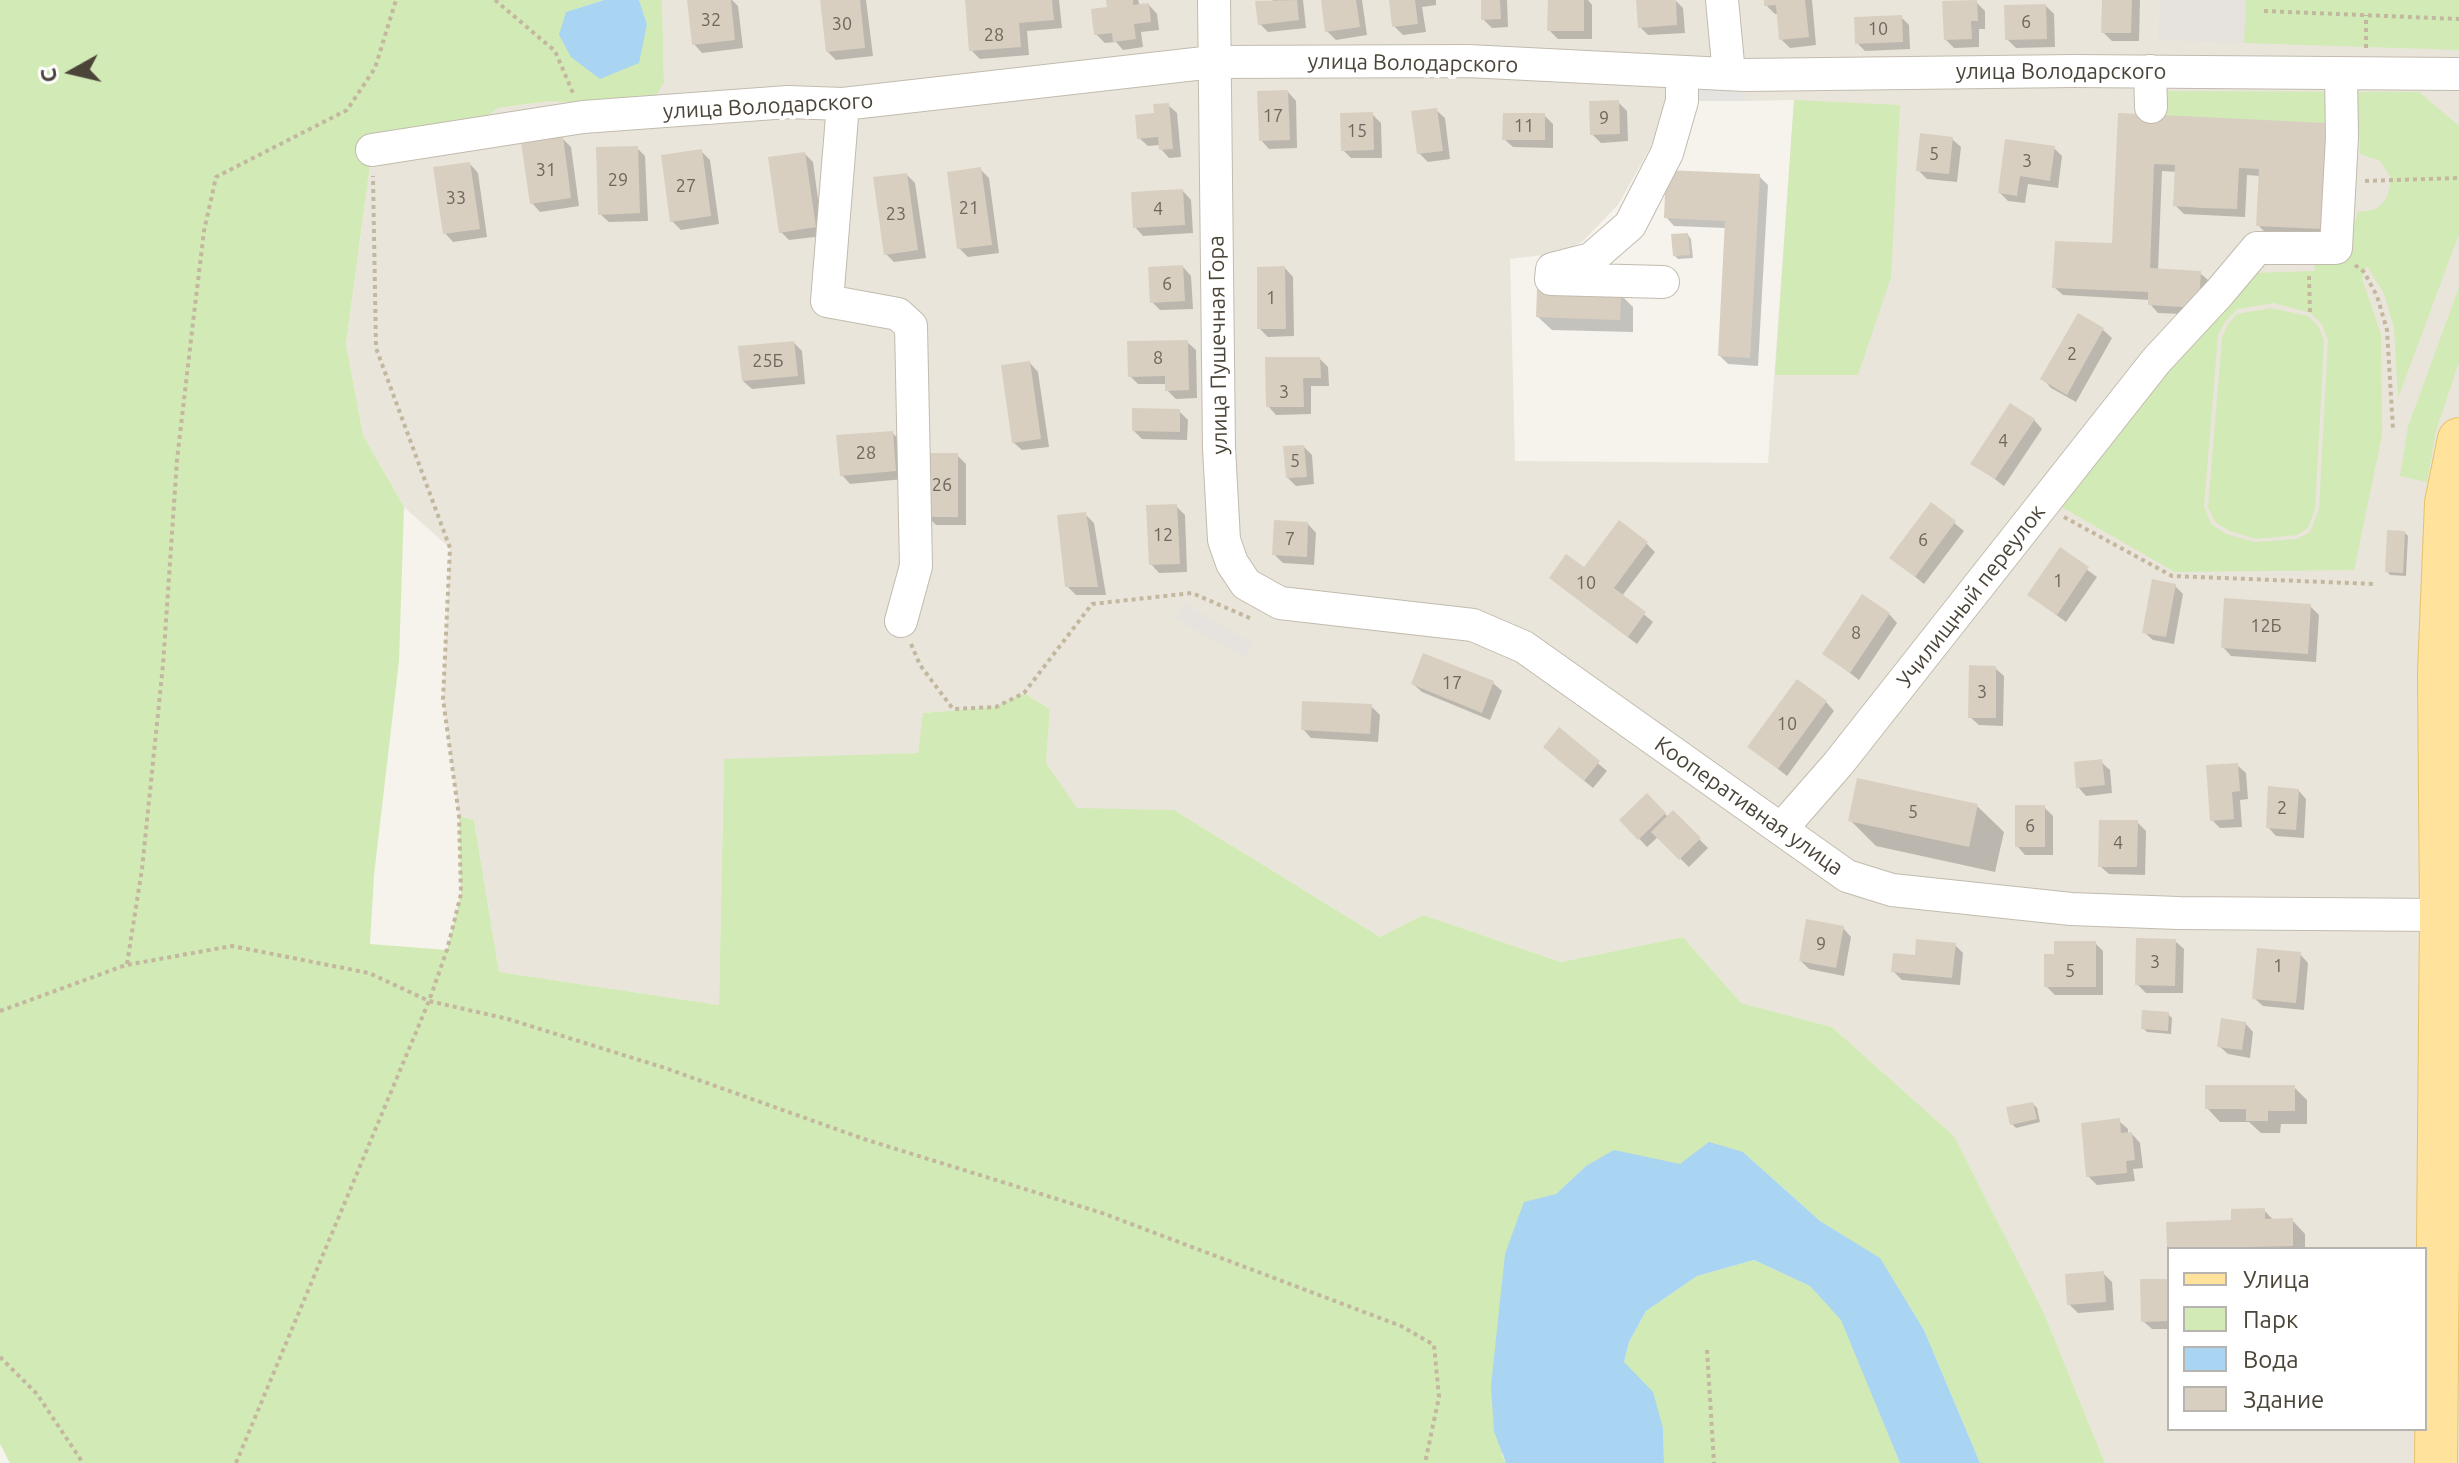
<!DOCTYPE html>
<html>
<head>
<meta charset="utf-8">
<style>
  body { margin:0 }
  #map { position:relative; width:2459px; height:1463px; overflow:hidden; background:#f6f3ec; font-family:Ubuntu,sans-serif }
  canvas { display:block }
  .legend { position:absolute; left:2167px; top:1247px; width:260px; height:184px; box-sizing:border-box; background:#fff; border:2px solid #b7b4b0; margin:0; padding:10px 14px; list-style:none; font-size:24px; color:#4b4439 }
  .legend li { display:flex; align-items:center; gap:16px; height:40px }
  .legend b { width:40px; border:2px solid #b7b4b0 }
  .north { position:absolute; left:32px; top:32px; width:80px; height:80px; -webkit-text-stroke:6px #fff; paint-order:stroke; rotate:262deg; font-size:22px; font-weight:700; line-height:32px; text-align:center; color:#4b4439 }
  .north::after { content:''; display:block; margin:auto; width:28px; height:36px; background:#4b4439; clip-path:polygon(50% 0,100% 100%,50% 72%,0 100%) }
</style>
</head>
<body>
<div id="map">
<canvas width="2459" height="1463"></canvas>
<ul class="legend">
<li><b style="height:10px;background:#ffe39c"></b>Улица</li>
<li><b style="height:22px;background:#d2eab5"></b>Парк</li>
<li><b style="height:22px;background:#a9d4f2"></b>Вода</li>
<li><b style="height:22px;background:#d8cfc1"></b>Здание</li>
</ul>
<div class="north">С</div>
</div>
<script>
const g = document.querySelector('canvas').getContext('2d');
g.lineJoin = 'round';
function fill(path, color) { g.fillStyle = color; g.fill(path, 'evenodd'); }
const poly = rows => new Path2D(rows.map(r => 'M' + r).join(''));
function trace(path, color, width, dash) { g.strokeStyle = color; g.lineWidth = width; g.lineCap = dash ? 'butt' : 'round'; g.setLineDash(dash || []); g.stroke(path); }
function write(font, color, halo, rows, align = 'center') {
  g.font = font + ' Ubuntu,sans-serif'; g.lineWidth = 8; g.setLineDash([]); g.textBaseline = 'middle'; g.strokeStyle = halo; g.fillStyle = color; for (const [text, x, y, turn = 0] of rows) {
    g.save(); g.translate(x, y); g.rotate((+turn || 0) * Math.PI / 180); g.textAlign = isNaN(turn) ? turn : align; if (halo) g.strokeText(text, 0, 0); g.fillText(text, 0, 0); g.restore();
  }
}
fill(poly([
  [662,0,2459,0,2459,1463,2105,1463,2043,1311,1954,1136,1832,1027,1741,1003,1683,937,1561,962,1423,915,1380,937,1174,810,1077,809,1046,763,1050,709,1024,693,996,707,924,713,918,753,724,760,719,1005,499,972,474,820,459,816,443,699,450,548,404,507,363,435,346,344,372,150,480,120,498,108,550,101,579,103,664,82],
  [1745,75,1745,101,1794,100,1768,463,1515,461,1510,259,1559,253,1582,242,1618,205,1668,116],
  [2169,1249,2425,1249,2425,1429,2169,1429]
]), '#eae5da');
fill(poly([
  [2160,0,2246,0,2244,43,2158,40],
  [1184,603,1253,644,1245,658,1175,618]
]), '#e6e2dd');
fill(poly([
  [0,0,604,0,566,12,647,24,639,0,662,0,664,82,655,97,579,103,550,101,498,108,481,120,372,150,346,344,363,435,404,507,399,661,374,875,370,944,447,950,461,894,459,816,474,820,499,972,719,1005,724,759,918,753,923,713,995,707,1024,693,1050,709,1046,763,1077,808,1174,810,1380,937,1423,915,1561,962,1683,937,1741,1003,1832,1027,1954,1136,2043,1311,2105,1463,1980,1463,1924,1330,1880,1259,1820,1221,1743,1152,1680,1164,1586,1166,1556,1194,1502,1455,1506,1463,10,1463,0,1444],
  [2246,0,2459,0,2459,50,2244,43],
  [2160,91,2419,92,2459,126,2459,234,2398,398,2394,328,2384,293,2367,266,2362,279,2381,334,2382,435,2354,570,2175,572,2060,506,2161,374,2253,273,2315,271,2314,257,2343,222,2356,221,2357,212,2374,210,2382,204,2387,197,2390,185,2390,176,2380,161,2360,154,2360,138,2159,115],
  [2274,303,2310,313,2322,324,2328,340,2319,509,2310,532,2297,539,2255,542,2226,534,2211,524,2204,507,2218,335,2225,322,2237,309],
  [1794,100,1900,105,1891,277,1858,375,1775,375],
  [2459,287,2459,362,2436,431,2427,482,2400,476,2408,427],
  [2271,308,2308,316,2318,326,2324,341,2315,509,2308,528,2297,535,2256,539,2230,531,2216,523,2208,508,2222,338,2227,326,2237,314],
  [1754,1260,1810,1286,1842,1320,1900,1463,1664,1463,1663,1428,1624,1362,1629,1342,1646,1311,1697,1276]
]), '#d2eab5');
fill(poly([
  [1671,71,1745,75,1745,101,1671,101]
]), '#e5e3e0');
fill(poly([
  [604,0,639,0,647,24,639,63,600,79,571,57,559,35,566,12],
  [1709,1142,1743,1152,1820,1221,1880,1258,1924,1330,1980,1463,1900,1463,1841,1320,1810,1286,1754,1260,1697,1276,1646,1311,1629,1342,1624,1362,1653,1392,1663,1428,1664,1463,1506,1463,1494,1431,1491,1386,1505,1254,1524,1202,1556,1194,1586,1166,1614,1150,1680,1164]
]), '#a9d4f2');
fill(poly([
  [706,0,732,0,738,6,743,48,702,53,694,44],
  [822,0,866,0,873,56,836,60,827,51],
  [967,0,1059,0,1062,28,1027,31,1029,55,980,59,971,50],
  [1108,0,1138,0,1140,6,1149,5,1157,14,1159,30,1141,32,1143,47,1123,50,1116,42,1105,43,1096,34,1109,8],
  [1273,0,1303,0,1306,28,1268,32,1260,24],
  [1323,0,1362,0,1367,35,1336,40,1327,31],
  [1391,0,1436,0,1436,5,1422,7,1426,32,1403,35,1394,26],
  [1483,0,1507,0,1508,27,1492,28,1483,19],
  [1550,0,1588,0,1592,5,1592,39,1558,39,1549,30],
  [1675,0,1683,8,1685,33,1648,35,1640,27],
  [1766,0,1812,0,1816,45,1790,48,1781,39,1779,14,1775,14,1766,5],
  [2104,0,2140,0,2139,41,2112,41,2103,32],
  [1976,2,1985,11,1985,29,1979,29,1979,47,1954,48,1946,40],
  [2046,6,2054,14,2055,47,2016,48,2007,39],
  [1901,17,1909,25,1910,49,1865,51,1857,43],
  [1288,92,1296,101,1297,148,1269,149,1261,140],
  [1618,102,1627,111,1628,141,1601,143,1592,134],
  [1168,105,1177,113,1181,157,1169,158,1161,149,1160,145,1148,146,1139,138,1156,115],
  [1436,110,1445,118,1450,159,1428,162,1419,153],
  [1372,114,1381,123,1382,158,1351,158,1343,150],
  [1544,115,1553,124,1553,148,1513,147,1504,139],
  [2120,115,2326,125,2330,236,2267,234,2258,225,2260,176,2247,175,2245,217,2184,214,2175,205,2177,172,2162,171,2158,271,2200,273,2209,281,2207,315,2158,313,2150,304,2150,300,2063,295,2054,287,2114,245],
  [562,138,571,147,579,206,540,212,532,203],
  [1952,139,1961,147,1957,182,1927,179,1918,170],
  [637,148,645,156,648,221,609,222,600,214],
  [2054,148,2062,156,2058,188,2028,184,2025,203,2008,201,2000,193],
  [701,151,710,160,719,224,681,230,672,221],
  [805,154,813,162,823,236,789,240,781,232],
  [470,164,478,173,487,237,453,242,445,233],
  [980,169,989,178,999,253,968,257,959,248],
  [907,175,915,183,926,258,894,262,886,254],
  [1759,176,1768,185,1758,366,1728,364,1720,356,1726,228,1674,226,1666,217],
  [1183,191,1191,200,1193,233,1143,236,1135,227],
  [1688,235,1691,239,1693,258,1678,259,1675,256],
  [1183,267,1191,276,1193,309,1160,310,1152,302],
  [1285,268,1293,277,1294,336,1268,337,1259,328],
  [1620,294,1633,307,1633,332,1552,330,1538,317],
  [2079,315,2103,330,2112,338,2076,402,2051,388,2043,379],
  [1187,342,1196,350,1197,398,1176,399,1167,390,1167,384,1138,384,1130,376],
  [794,343,802,351,805,384,752,389,743,381],
  [1320,359,1328,367,1329,386,1311,386,1311,414,1276,415,1268,406],
  [1030,363,1038,372,1049,447,1022,450,1013,442],
  [1179,411,1188,420,1187,440,1142,439,1134,431],
  [2034,420,2042,429,2004,486,1973,463],
  [892,433,901,441,904,479,850,484,842,475],
  [1304,447,1312,455,1314,484,1296,486,1287,477],
  [957,455,966,464,966,525,936,525,928,517],
  [1932,505,1964,531,1924,584,1892,558],
  [1176,506,1185,515,1187,572,1159,573,1151,564],
  [1085,514,1094,523,1106,595,1076,595,1067,586],
  [1308,524,1316,533,1314,565,1283,563,1274,554],
  [2405,533,2408,536,2406,576,2390,575,2387,571],
  [1646,543,1655,552,1622,596,1653,622,1637,644,1560,586,1584,570],
  [2060,550,2097,577,2066,622,2029,595],
  [2175,586,2183,594,2174,644,2153,640,2144,632],
  [2310,606,2319,615,2316,662,2231,656,2223,647],
  [1889,614,1897,623,1859,680,1825,654],
  [1995,668,2004,676,2003,726,1979,725,1970,717],
  [1493,683,1502,691,1490,720,1422,692,1413,684],
  [1826,702,1834,711,1787,776,1750,747],
  [1371,706,1380,715,1378,742,1311,738,1303,729],
  [1559,730,1607,771,1593,788,1554,756],
  [2101,762,2110,770,2112,793,2086,796,2078,787],
  [2237,765,2246,773,2248,799,2240,800,2242,827,2220,828,2212,820],
  [2298,790,2306,799,2304,838,2276,836,2268,827],
  [1647,796,1668,817,1673,813,1708,848,1689,867,1658,837,1647,847,1622,820],
  [1977,806,2004,832,1995,872,1876,846,1850,820],
  [2044,807,2053,816,2053,855,2025,855,2017,846],
  [2137,822,2146,831,2145,875,2109,874,2100,866],
  [1843,928,1851,937,1844,976,1809,969,1801,961],
  [2175,941,2184,949,2183,993,2146,993,2137,984],
  [2095,943,2103,951,2103,995,2055,995,2046,986,2056,956],
  [1955,945,1963,953,1960,985,1902,980,1893,971,1917,957],
  [2300,954,2308,963,2304,1010,2263,1006,2254,998],
  [2168,1014,2172,1018,2171,1034,2147,1032,2143,1028],
  [2245,1023,2253,1032,2250,1058,2228,1054,2219,1046],
  [2294,1087,2307,1100,2307,1124,2281,1124,2280,1133,2261,1133,2249,1122,2220,1122,2207,1108],
  [2033,1104,2037,1108,2040,1122,2016,1128,2012,1124],
  [2119,1121,2128,1129,2128,1134,2132,1134,2140,1143,2143,1168,2133,1169,2135,1181,2097,1185,2088,1176],
  [2264,1210,2274,1221,2292,1220,2305,1234,2305,1249,2169,1248],
  [2103,1273,2112,1282,2114,1310,2078,1313,2069,1304],
  [2169,1281,2169,1329,2152,1329,2143,1321]
]), '#0003');
fill(poly([
  [687,0,731,0,735,40,692,45],
  [820,0,860,0,865,48,826,52],
  [965,0,1052,0,1054,20,1019,23,1021,47,969,51],
  [1106,0,1133,0,1133,5,1149,3,1151,22,1134,24,1136,39,1113,42,1112,33,1094,35,1091,9,1107,7],
  [1297,0,1299,20,1258,25,1255,1],
  [1321,0,1356,0,1360,27,1325,32],
  [1389,0,1415,0,1418,24,1392,27],
  [1481,0,1500,0,1501,19,1481,20],
  [1548,0,1584,0,1584,31,1547,31],
  [1636,0,1676,0,1677,25,1638,28],
  [1764,0,1805,0,1809,37,1779,40,1776,5,1764,6],
  [1977,0,1978,21,1971,21,1972,39,1944,40,1942,1],
  [2102,0,2132,0,2131,33,2101,33],
  [2046,4,2047,39,2005,40,2004,5],
  [1902,15,1903,42,1855,44,1854,17],
  [1288,90,1290,140,1259,141,1257,91],
  [1619,100,1620,134,1590,135,1589,101],
  [1169,103,1173,149,1159,150,1158,137,1137,139,1135,115,1154,113,1153,104],
  [1437,108,1443,151,1417,154,1411,111],
  [1373,112,1374,150,1341,151,1340,113],
  [1503,113,1545,113,1545,140,1502,140],
  [2118,113,2327,123,2322,229,2256,226,2259,169,2239,168,2237,209,2203,208,2173,206,2175,165,2154,164,2150,268,2201,271,2199,308,2148,305,2148,292,2052,288,2055,241,2112,243],
  [1920,133,1953,137,1949,174,1916,171],
  [563,136,571,198,530,204,521,142],
  [2005,139,2055,146,2050,181,2020,176,2017,196,1998,193],
  [638,146,640,213,598,215,596,147],
  [702,149,711,216,670,222,661,155],
  [805,152,816,227,779,233,768,157],
  [470,162,480,229,443,234,433,167],
  [981,167,992,245,957,249,947,172],
  [1666,170,1760,174,1750,358,1718,356,1725,221,1664,218],
  [907,173,918,250,884,255,873,177],
  [1183,189,1185,225,1133,228,1131,192],
  [1688,233,1690,255,1673,256,1671,234],
  [1183,265,1185,301,1150,303,1148,267],
  [1285,266,1286,329,1257,329,1257,267],
  [1537,289,1621,292,1620,320,1536,317],
  [2078,313,2104,328,2067,395,2040,379],
  [1188,340,1189,390,1165,391,1165,376,1128,377,1127,341],
  [794,341,798,376,742,381,738,346],
  [1265,357,1320,357,1321,378,1303,378,1304,407,1266,407],
  [1030,361,1041,439,1012,443,1001,365],
  [2010,403,2035,419,1995,479,1970,464],
  [1132,408,1180,409,1180,432,1132,431],
  [893,431,896,471,840,476,836,435],
  [1304,445,1307,477,1286,478,1283,446],
  [926,453,958,453,958,517,926,517],
  [1931,502,1956,521,1915,577,1889,558],
  [1177,504,1180,564,1149,565,1146,505],
  [1086,512,1098,587,1065,587,1057,515],
  [1274,520,1308,522,1307,557,1272,555],
  [1619,520,1648,542,1614,588,1646,612,1628,637,1549,578,1566,554,1584,567],
  [2387,530,2405,531,2403,573,2385,572],
  [2060,547,2089,567,2057,615,2027,595],
  [2152,579,2176,584,2166,637,2142,633],
  [1862,594,1890,613,1850,673,1822,654],
  [2224,598,2311,604,2308,654,2221,648],
  [1423,653,1494,681,1482,713,1411,684],
  [1969,665,1996,666,1996,718,1968,718],
  [1797,679,1827,701,1778,769,1747,747],
  [1302,701,1372,704,1370,734,1301,730],
  [1559,727,1600,761,1584,781,1543,747],
  [2102,759,2105,785,2076,788,2074,762],
  [2238,763,2240,791,2232,792,2234,819,2210,821,2206,765],
  [1857,778,1978,804,1969,847,1848,821],
  [2268,786,2299,789,2296,830,2266,828],
  [1647,793,1666,813,1638,840,1619,820],
  [2015,805,2045,805,2045,847,2015,847],
  [1673,810,1701,838,1679,860,1651,832],
  [2099,820,2138,820,2137,867,2098,867],
  [1806,919,1844,926,1836,968,1799,961],
  [2136,938,2176,939,2175,986,2135,985],
  [1916,939,1956,943,1952,978,1891,972,1893,953,1915,955],
  [2054,941,2096,941,2096,987,2044,987,2044,954,2054,954],
  [2257,948,2301,952,2296,1003,2252,999],
  [2142,1010,2169,1012,2168,1031,2141,1029],
  [2221,1018,2246,1022,2242,1050,2217,1047],
  [2205,1085,2295,1085,2295,1111,2268,1111,2268,1121,2246,1121,2246,1109,2205,1109],
  [2033,1102,2037,1119,2010,1125,2006,1107],
  [2120,1118,2121,1133,2132,1132,2135,1160,2126,1161,2127,1173,2086,1177,2081,1123],
  [2265,1208,2265,1219,2293,1218,2293,1246,2167,1249,2166,1222,2231,1220,2231,1209],
  [2104,1271,2106,1302,2067,1305,2065,1274],
  [2140,1279,2169,1279,2169,1321,2141,1322]
]), '#d8cfc1');
const minor = poly([
  [1214,0,1219,448,1224,540,1232,563,1246,584,1280,603,1473,625,1524,647,1847,876,1892,890,2071,909,2178,913,2441,915],
  [1722,0,1729,74],
  [2150,71,2151,107],
  [843,104,827,301,898,314,911,326,916,566,901,621],
  [372,150,583,117,788,102,843,104,1213,62,1468,61,1745,75,2073,71,2459,74],
  [1663,282,1551,279,1552,269,1591,259,1630,225,1667,153,1682,101,1682,73],
  [1782,828,1838,764,2156,361,2220,292,2257,248,2336,248,2342,137,2341,73]
]);
const major = poly([
  [2436,1463,2441,915,2439,673,2446,503,2459,439]
]);
trace(minor, '#c2bbae', 34);
trace(major, '#e6c16a', 44);
trace(poly([
  [495,0,555,51,573,93],
  [2264,11,2459,19],
  [2366,48,2366,15],
  [2365,181,2459,178],
  [2355,265,2364,272,2377,296,2387,330,2393,429],
  [2309,276,2310,313],
  [2064,517,2172,576,2375,584],
  [911,644,920,665,953,709,996,707,1024,693,1092,604,1192,593,1252,619],
  [127,964,142,869,163,665,177,460,194,314,204,231,216,177,347,110,375,68,396,0],
  [0,1011,126,965,232,946,369,973,429,1001,508,1019,665,1068,864,1139,1102,1213,1401,1326,1434,1345,1439,1397,1425,1463],
  [1707,1350,1714,1463],
  [0,1357,37,1394,83,1463],
  [236,1463,429,1001,447,950,461,894,459,816,443,699,450,548,376,348,373,176]
]), '#c4b79f', 4, [4, 4]);
trace(minor, '#fff', 32);
trace(major, '#ffe39c', 42);
write('18px', '#6e675b', null, [
  ["32",711,20],
  ["6",2026,22],
  ["30",842,24],
  ["10",1878,29],
  ["28",994,35],
  ["17",1273,116],
  ["9",1604,118],
  ["11",1524,126],
  ["15",1357,131],
  ["5",1934,154],
  ["3",2027,161],
  ["31",546,170],
  ["29",618,180],
  ["27",686,186],
  ["33",456,198],
  ["21",969,208],
  ["4",1158,209],
  ["23",896,214],
  ["6",1167,284],
  ["1",1271,298],
  ["2",2072,354],
  ["8",1158,358],
  ["25Б",768,361],
  ["3",1284,392],
  ["4",2003,441],
  ["28",866,453],
  ["5",1295,461],
  ["26",942,485],
  ["12",1163,535],
  ["7",1290,539],
  ["6",1923,540],
  ["1",2058,581],
  ["10",1586,583],
  ["12Б",2266,626],
  ["8",1856,633],
  ["17",1452,683],
  ["3",1982,692],
  ["10",1787,724],
  ["2",2282,808],
  ["5",1913,812],
  ["6",2030,826],
  ["4",2118,843],
  ["9",1821,944],
  ["3",2155,962],
  ["1",2278,966],
  ["5",2070,971]
]);
write('22px', '#4b4439', '#fff', [
  ["улица Володарского",1413,63,1],
  ["улица Володарского",2061,72],
  ["улица Володарского",768,106,-3],
  ["улица Пушечная Гора",1218,345,-91],
  ["Училищный переулок",1971,596,-52],
  ["Кооперативная улица",1749,806,35]
]);
</script>
</body>
</html>
